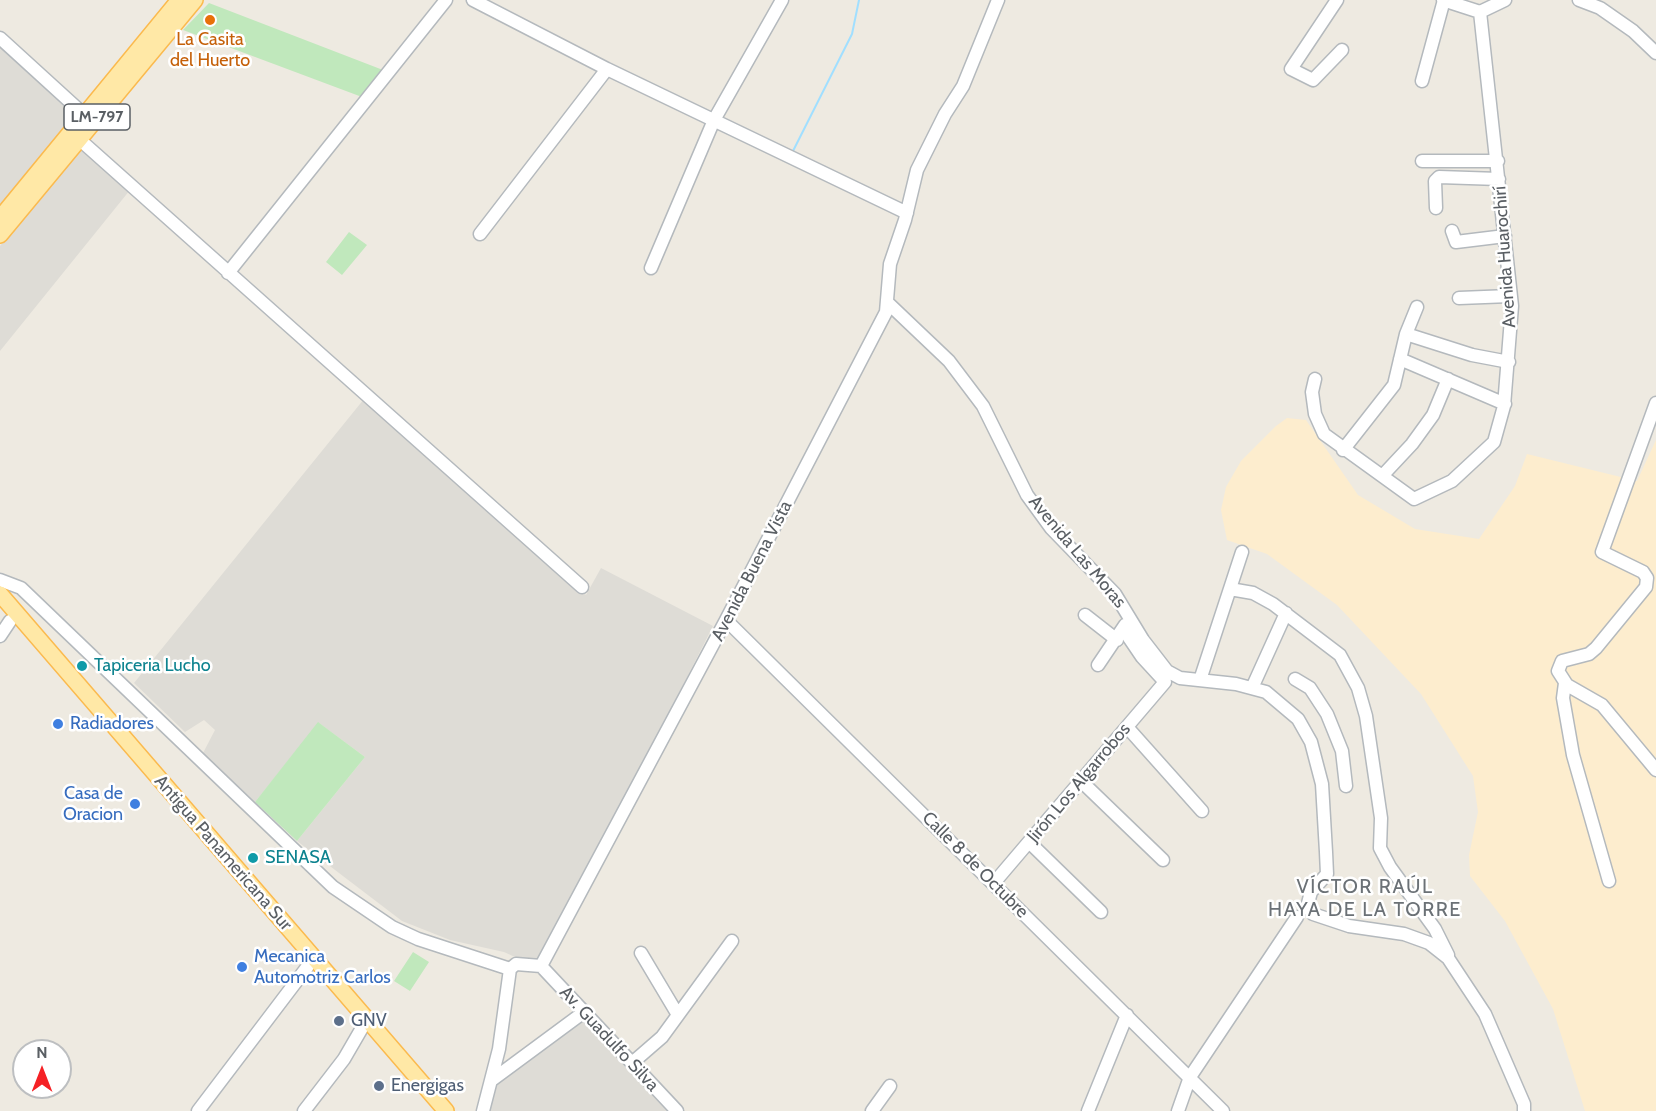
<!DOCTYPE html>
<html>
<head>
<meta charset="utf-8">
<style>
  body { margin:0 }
  #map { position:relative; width:1656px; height:1111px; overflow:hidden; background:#eeeae1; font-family:Cabin,sans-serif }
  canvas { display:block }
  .north { position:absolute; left:12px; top:1039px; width:60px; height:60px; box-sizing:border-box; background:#fff; border:2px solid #bdbfc1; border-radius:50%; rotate:0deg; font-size:16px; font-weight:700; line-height:24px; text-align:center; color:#5a5f64 }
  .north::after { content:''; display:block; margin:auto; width:21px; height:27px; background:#f52125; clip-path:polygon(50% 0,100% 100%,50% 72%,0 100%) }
</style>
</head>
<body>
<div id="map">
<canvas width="1656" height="1111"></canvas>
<div class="north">N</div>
</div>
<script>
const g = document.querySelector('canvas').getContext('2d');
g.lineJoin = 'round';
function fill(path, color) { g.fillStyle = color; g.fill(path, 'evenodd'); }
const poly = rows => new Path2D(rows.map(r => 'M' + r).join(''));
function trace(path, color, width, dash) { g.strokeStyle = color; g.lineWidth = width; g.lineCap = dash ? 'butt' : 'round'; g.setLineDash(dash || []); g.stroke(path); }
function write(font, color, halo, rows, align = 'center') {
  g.font = font + ' Cabin,sans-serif'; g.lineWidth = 5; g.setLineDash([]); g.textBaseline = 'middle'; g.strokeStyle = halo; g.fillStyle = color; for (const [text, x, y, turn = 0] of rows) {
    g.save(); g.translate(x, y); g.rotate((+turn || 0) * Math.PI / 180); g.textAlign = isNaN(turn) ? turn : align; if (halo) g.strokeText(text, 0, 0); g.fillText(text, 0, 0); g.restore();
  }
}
fill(poly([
  [0,44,72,109,70,125,0,208],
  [81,148,130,190,0,351,0,246],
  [364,399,486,511,586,595,601,568,713,626,578,892,537,960,528,963,504,952,450,940,402,921,297,841,365,757,319,723,255,802,203,753,215,730,204,720,185,732,134,683],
  [579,1012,668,1111,490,1111,500,1069]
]), '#dedcd6');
fill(poly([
  [209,3,383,70,362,97,183,30],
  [349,232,367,245,342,275,326,262],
  [318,722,365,757,297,841,255,802],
  [413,952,429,962,410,991,394,981]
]), '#c0e8bc');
fill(poly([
  [1287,418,1306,420,1358,495,1415,529,1479,539,1515,486,1527,454,1637,481,1656,440,1656,1111,1585,1111,1553,1009,1505,921,1470,876,1469,855,1478,812,1473,776,1421,694,1337,605,1267,554,1227,540,1221,510,1226,487,1241,461,1276,426]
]), '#fdedce');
trace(poly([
  [792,153,852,34,859,0]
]), '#a1dfff', 2);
const minor = poly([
  [473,0,607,69,907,213],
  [1337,0,1291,69,1313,80,1342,50],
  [1443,0,1480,12,1505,0],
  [1579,0,1600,8,1633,31,1656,53],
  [0,38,90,120],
  [1422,81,1444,0],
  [79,139,582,587],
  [1422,161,1498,161],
  [1436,208,1435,181,1439,177,1499,179],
  [1452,231,1456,242,1505,236],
  [480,234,607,69],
  [651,268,714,120,782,0],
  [228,273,446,0],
  [1459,298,1510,296],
  [888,303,949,361,983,406,1027,495,1051,528,1115,594,1143,640,1167,671,1180,678,1236,684,1266,692,1298,719,1311,742,1322,784,1326,852,1327,874,1311,892,1307,907,1313,914,1349,926,1404,934,1429,943,1448,958,1485,1014,1524,1104,1524,1111],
  [1406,334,1472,355,1509,362],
  [1400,359,1505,404],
  [1315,379,1312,392,1315,414,1324,434,1414,499,1452,481,1494,442,1504,406,1512,306,1480,12],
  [1656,403,1602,552,1643,572,1647,578,1646,587,1596,648,1589,654,1562,661,1558,671,1567,685,1602,705,1656,770],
  [1343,450,1394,385,1406,334,1417,307],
  [1383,475,1412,444,1433,415,1448,379],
  [0,580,21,588,333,887,392,927,418,939,510,969],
  [1230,589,1253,593,1273,604,1340,655,1358,688,1366,716,1381,818,1380,848,1390,867,1435,929,1448,955],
  [1085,615,1117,640],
  [726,620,1223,1111],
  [0,636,10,621],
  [1098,665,1125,625],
  [1295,679,1310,688,1327,714,1342,751,1346,786],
  [1200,680,1242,552],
  [1565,683,1563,698,1573,755,1609,881],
  [1252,688,1286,613],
  [1127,727,1202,811],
  [1081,781,1163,860],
  [1029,842,1101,912],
  [993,884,1165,682,1142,657,1123,629],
  [641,953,678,1015],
  [541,966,677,1111],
  [510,969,516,964,541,966,726,620,886,312,890,264,905,220,917,170,945,114,963,86,998,0],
  [632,1063,662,1037,732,941],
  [492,1080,584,1012],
  [198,1111,308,966],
  [304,1111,344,1059,362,1028],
  [483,1111,499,1049,510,969],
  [872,1111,890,1086],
  [1088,1111,1127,1015],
  [1178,1111,1190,1077,1297,917]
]);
const major = poly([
  [0,218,179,0],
  [0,235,195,0],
  [0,594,446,1111]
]);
trace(minor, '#b4b9bd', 15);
trace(major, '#fbba4e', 18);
trace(minor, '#fff', 12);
trace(major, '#ffe8a6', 15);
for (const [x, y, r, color] of [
  [210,20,6,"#e8710a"],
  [82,666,6,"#0f9aa8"],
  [58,724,6,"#3f7fe0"],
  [135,804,6,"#3f7fe0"],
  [253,858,6,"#0f9aa8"],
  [242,967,6,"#3f7fe0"],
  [339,1021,6,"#5c6f8a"],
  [379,1086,6,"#5c6f8a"]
]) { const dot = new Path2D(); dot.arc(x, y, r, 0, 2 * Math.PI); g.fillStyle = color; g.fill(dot); trace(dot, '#fff', 2); }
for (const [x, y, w] of [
  [97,117,66]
]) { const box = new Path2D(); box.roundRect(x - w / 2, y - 13, w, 26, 4.5); g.fillStyle = '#fff'; g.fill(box); trace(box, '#5a5f64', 1.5); }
write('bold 16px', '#5a5f64', null, [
  ["LM-797",97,117]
]);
write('18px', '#c56008', '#fff', [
  ["La Casita",210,40],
  ["del Huerto",210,61]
]);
write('18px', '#5a5f64', '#fff', [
  ["Avenida Huarochirí",1505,257,-94],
  ["Avenida Las Moras",1077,552,50],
  ["Avenida Buena Vista",752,571,-63],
  ["Jirón Los Algarrobos",1079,783,-50],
  ["Antigua Panamericana Sur",223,853,49],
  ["Calle 8 de Octubre",975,865,45],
  ["Av. Guadulfo Silva",609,1039,47]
]);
write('18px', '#0d838f', '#fff', [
  ["Tapiceria Lucho",94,666],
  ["SENASA",265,858]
], 'left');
write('18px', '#366cbe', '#fff', [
  ["Radiadores",70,724],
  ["Casa de",123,794,"right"],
  ["Oracion",123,815,"right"],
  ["Mecanica",254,957],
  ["Automotriz Carlos",254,978]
], 'left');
write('18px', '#4e5e75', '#fff', [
  ["GNV",351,1021],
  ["Energigas",391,1086]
], 'left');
g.letterSpacing = '1.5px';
write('20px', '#6b7176', '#fff', [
  ["VÍCTOR RAÚL",1365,887],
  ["HAYA DE LA TORRE",1365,910]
]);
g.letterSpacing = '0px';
</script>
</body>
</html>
